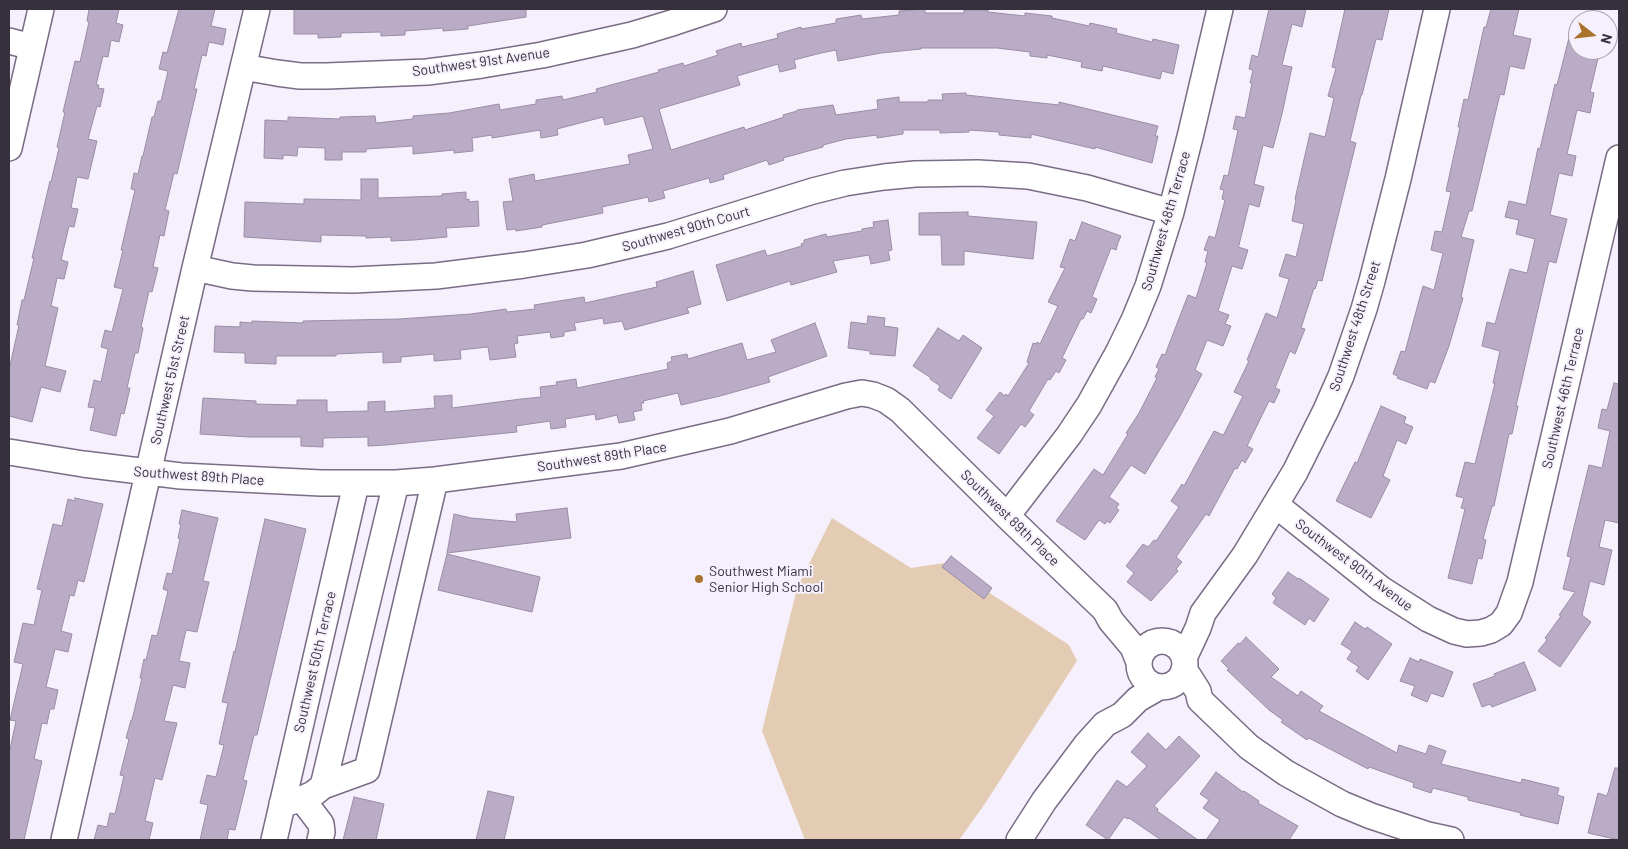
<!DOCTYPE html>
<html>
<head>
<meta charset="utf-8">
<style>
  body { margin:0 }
  #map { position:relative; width:1628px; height:849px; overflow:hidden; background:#f6f0fc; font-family:Barlow,sans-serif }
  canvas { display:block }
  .frame { position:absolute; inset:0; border:10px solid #36303c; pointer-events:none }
  .north { position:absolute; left:1568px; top:10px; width:50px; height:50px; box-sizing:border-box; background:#f6f0fc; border:1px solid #a9a3af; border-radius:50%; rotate:106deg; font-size:14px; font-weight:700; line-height:20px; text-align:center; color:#36303c }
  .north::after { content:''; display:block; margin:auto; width:18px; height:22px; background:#a9722d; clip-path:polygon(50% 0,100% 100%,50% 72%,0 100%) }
</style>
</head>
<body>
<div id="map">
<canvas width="1628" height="849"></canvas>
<div class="frame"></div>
<div class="north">N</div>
</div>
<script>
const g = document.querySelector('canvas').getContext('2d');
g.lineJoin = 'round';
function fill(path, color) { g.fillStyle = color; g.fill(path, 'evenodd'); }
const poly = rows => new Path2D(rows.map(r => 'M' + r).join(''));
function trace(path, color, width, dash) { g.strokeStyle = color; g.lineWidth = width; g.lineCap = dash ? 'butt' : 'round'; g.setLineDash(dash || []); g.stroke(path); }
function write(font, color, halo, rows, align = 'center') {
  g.font = font + ' Barlow,sans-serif'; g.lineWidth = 4; g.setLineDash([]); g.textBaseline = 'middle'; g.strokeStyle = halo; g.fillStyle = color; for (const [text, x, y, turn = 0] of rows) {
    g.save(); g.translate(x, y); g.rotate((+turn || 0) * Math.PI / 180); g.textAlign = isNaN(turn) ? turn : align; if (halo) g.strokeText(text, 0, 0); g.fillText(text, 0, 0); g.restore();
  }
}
fill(poly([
  [832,518,911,568,944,563,1069,645,1077,661,984,805,959,840,805,840,762,731,797,588]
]), '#e3ccb3');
const building = poly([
  [89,9,119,9,116,23,123,25,119,42,111,40,108,57,103,56,96,85,99,85,98,88,104,89,100,107,97,106,88,139,97,141,88,179,77,177,71,208,78,209,74,227,69,226,61,260,68,262,64,279,57,278,51,306,58,308,45,366,66,371,60,392,41,387,32,422,9,416,9,370,19,325,17,325,22,300,24,300,34,258,32,258,50,181,51,182,59,148,57,147,65,112,63,112,75,61,80,62,89,22,87,21,89,9],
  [179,9,215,9,211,26,226,29,223,45,209,42,206,56,202,55,194,89,197,89,177,174,174,173,165,210,169,211,164,236,160,235,153,267,158,268,152,292,149,291,141,327,143,328,138,353,135,353,127,388,130,388,124,414,121,413,116,436,90,430,95,408,88,407,94,380,101,382,108,349,101,347,105,330,112,332,123,289,114,287,123,250,121,250,135,190,131,189,134,173,138,174,142,156,143,156,152,117,154,117,158,101,161,101,168,71,159,69,163,52,167,53,179,9],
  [294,9,526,9,526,17,468,26,468,29,443,31,443,28,405,31,405,35,381,36,381,32,341,33,341,37,318,38,318,34,294,34,294,9],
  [925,9,925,13,964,13,964,10,988,10,988,12,1025,16,1025,13,1052,16,1052,18,1089,26,1090,23,1117,29,1116,33,1152,42,1153,39,1179,45,1173,74,1162,71,1160,79,1103,66,1102,71,1081,67,1082,62,1047,55,1047,58,1030,56,1030,52,997,48,921,48,921,49,881,53,838,61,836,50,821,53,794,60,796,68,780,72,778,64,737,76,740,85,659,109,671,150,744,127,745,130,784,117,783,115,797,111,797,110,833,105,836,115,878,109,877,100,899,97,899,102,928,102,928,100,943,100,942,94,966,93,966,95,1059,105,1059,102,1158,126,1155,136,1158,136,1152,163,1095,147,1095,149,1031,134,1031,138,999,135,999,132,969,130,969,132,940,133,940,130,903,130,903,134,877,138,877,135,846,139,823,145,823,147,783,158,784,160,769,165,767,160,723,175,724,179,710,183,709,178,663,191,665,198,649,202,648,197,602,207,603,213,542,225,542,227,516,231,516,229,507,230,503,202,513,201,509,179,534,174,535,181,630,164,628,155,653,149,643,116,605,125,603,117,557,129,558,135,541,138,540,130,492,138,492,135,472,138,473,151,454,153,454,150,413,154,413,146,366,149,366,152,342,152,342,160,325,160,325,148,298,147,297,156,283,155,283,159,264,158,265,120,288,121,288,117,340,119,340,117,375,116,376,123,413,119,413,116,449,113,499,104,500,110,536,104,536,100,562,96,563,100,597,92,596,89,659,72,658,70,683,63,684,66,718,55,716,51,741,43,742,47,778,38,777,34,801,27,801,29,836,23,836,19,861,15,862,19,899,15,899,11,925,9],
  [1269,9,1306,9,1302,27,1292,24,1282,65,1292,67,1282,114,1273,148,1263,145,1254,184,1264,187,1259,207,1249,204,1239,245,1238,247,1248,250,1242,269,1232,266,1218,311,1229,315,1225,324,1231,326,1223,346,1207,340,1195,370,1202,374,1179,418,1145,474,1131,465,1109,497,1119,504,1116,508,1119,510,1110,523,1107,521,1105,524,1099,520,1085,540,1056,521,1094,469,1103,475,1128,434,1126,433,1139,413,1157,378,1155,377,1159,369,1156,367,1162,354,1165,355,1188,295,1196,298,1207,263,1205,262,1208,251,1204,250,1209,236,1215,238,1225,200,1222,199,1224,190,1220,189,1224,175,1228,176,1238,130,1233,129,1236,116,1245,118,1252,83,1250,83,1253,70,1249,69,1252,55,1258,57,1269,9],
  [1345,9,1389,9,1382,40,1376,39,1362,95,1361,95,1350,141,1356,143,1322,281,1318,280,1315,289,1314,288,1301,328,1305,329,1295,354,1290,351,1275,388,1280,390,1274,403,1269,401,1247,446,1253,449,1245,463,1242,460,1237,469,1235,468,1209,516,1206,514,1176,557,1182,562,1176,569,1178,571,1151,601,1127,582,1134,573,1126,566,1143,544,1148,547,1154,540,1156,541,1179,507,1171,501,1182,484,1184,486,1214,431,1223,435,1224,434,1243,396,1234,392,1249,361,1247,360,1266,313,1277,318,1289,279,1279,276,1286,254,1296,257,1304,224,1292,221,1296,200,1295,199,1310,133,1325,137,1334,98,1328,96,1336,68,1332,67,1345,9],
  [1491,9,1519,9,1513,35,1531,39,1524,69,1510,66,1504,95,1500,94,1472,211,1469,211,1461,237,1474,240,1461,297,1463,298,1449,346,1435,383,1430,381,1427,389,1397,378,1398,376,1393,374,1401,351,1405,352,1423,286,1434,290,1443,253,1431,250,1435,231,1442,232,1451,192,1446,191,1460,127,1458,127,1464,99,1468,100,1484,27,1486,27,1491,9],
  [1573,22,1578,23,1578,50,1600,50,1590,92,1594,93,1590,113,1577,110,1567,154,1576,156,1572,176,1559,173,1550,215,1567,219,1556,263,1549,261,1516,406,1518,406,1512,434,1509,434,1494,506,1492,506,1483,539,1486,540,1482,559,1478,558,1472,584,1448,578,1465,509,1461,508,1464,498,1456,496,1465,462,1475,464,1495,383,1493,383,1500,351,1482,346,1487,322,1495,324,1510,269,1527,273,1535,239,1516,234,1519,220,1505,217,1509,201,1526,205,1538,148,1540,149,1555,84,1557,85,1573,22],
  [361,179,378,179,378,198,442,196,442,194,466,192,466,200,469,199,469,202,478,201,479,226,446,228,447,237,414,240,391,241,391,237,366,238,366,236,321,235,321,242,244,237,245,202,304,204,304,199,361,200,361,179],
  [968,212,968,216,1037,222,1033,259,964,251,964,265,942,265,941,235,919,235,919,213,968,212],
  [888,220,892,250,888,251,890,260,871,264,869,255,833,261,837,272,791,285,790,281,727,301,716,265,765,250,767,256,802,246,801,244,804,243,804,240,826,234,827,237,862,231,862,229,874,227,873,222,888,220],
  [1082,222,1121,236,1118,243,1116,250,1111,248,1092,297,1097,299,1091,313,1087,311,1083,319,1081,319,1062,358,1066,360,1059,373,1056,371,1050,380,1048,379,1029,411,1034,415,1025,427,1021,424,999,454,977,438,994,416,986,410,1000,392,1005,396,1006,394,1008,396,1029,363,1027,362,1033,343,1036,344,1037,342,1040,344,1058,306,1048,302,1065,268,1060,267,1070,239,1075,241,1082,222],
  [693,271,701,304,687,308,689,313,625,330,622,321,604,324,603,318,574,323,576,330,564,332,564,336,551,338,550,332,517,336,518,343,514,344,516,357,490,360,488,347,460,350,461,359,434,361,434,354,401,357,401,362,383,363,383,352,336,354,336,356,276,356,276,364,245,363,245,353,214,352,215,326,240,327,240,322,252,323,252,321,303,323,303,321,399,319,471,314,506,309,507,312,535,309,534,305,584,297,585,303,657,287,656,282,693,271],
  [868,316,885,318,884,326,898,328,895,356,870,354,870,351,848,348,851,322,867,324,868,316],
  [815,323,827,356,768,377,770,382,720,396,681,405,678,393,643,401,644,403,641,403,642,410,633,412,635,420,619,423,617,415,596,420,595,414,565,419,566,427,551,429,550,421,516,426,517,432,386,445,368,446,368,437,323,438,323,447,301,446,301,437,249,437,200,434,203,398,256,401,256,404,297,405,297,400,327,400,327,412,368,411,368,402,385,401,385,412,435,408,434,396,443,396,452,395,452,408,521,399,541,397,540,387,557,385,556,382,576,379,577,388,649,373,668,369,667,363,672,361,671,357,687,354,688,359,742,343,747,360,776,352,771,340,815,323],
  [938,328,959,341,963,335,982,348,951,399,938,390,940,386,930,379,931,378,913,366,938,328],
  [1614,383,1619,384,1619,523,1605,520,1599,547,1612,550,1604,585,1590,581,1582,615,1591,622,1560,667,1538,651,1547,640,1545,638,1561,616,1559,615,1575,592,1563,589,1571,557,1567,556,1589,465,1602,468,1610,431,1598,428,1602,409,1607,410,1614,383],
  [1381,406,1406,417,1404,423,1413,427,1406,444,1397,440,1383,476,1390,480,1371,518,1336,501,1355,462,1357,463,1381,406],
  [75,498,103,504,84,582,78,580,74,596,70,595,61,631,72,634,68,652,55,649,46,687,58,690,54,709,50,709,47,724,42,723,34,759,42,761,24,840,9,840,9,754,16,721,10,720,23,664,14,662,23,623,34,625,42,590,37,589,53,524,62,526,68,499,75,501,75,498],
  [567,508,571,538,447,553,454,514,471,518,517,522,516,514,567,508],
  [182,510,218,518,203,581,209,582,197,632,186,630,179,661,190,663,185,688,173,685,164,721,177,723,162,780,155,778,145,821,153,823,149,840,94,840,98,825,107,827,110,813,115,814,124,776,120,775,129,739,126,738,131,720,132,720,142,678,140,678,144,659,146,660,152,635,157,636,168,591,163,589,167,573,172,574,180,539,178,538,181,524,179,524,182,510],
  [265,519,306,529,257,735,254,735,243,780,247,781,235,830,229,829,227,840,200,840,208,805,200,803,207,775,216,777,224,745,219,744,228,703,222,702,234,651,235,652,265,519],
  [447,554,540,577,532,612,438,590,447,554],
  [951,556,992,588,984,599,942,567,951,556],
  [1288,572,1298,579,1299,578,1329,599,1314,622,1309,618,1305,625,1273,603,1276,598,1272,594,1288,572],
  [1355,622,1365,629,1367,627,1392,644,1368,680,1356,671,1359,667,1347,659,1352,651,1341,644,1355,622],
  [1246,637,1279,669,1271,677,1298,696,1301,691,1323,706,1319,711,1397,753,1399,745,1426,754,1429,745,1446,751,1441,764,1521,783,1522,779,1559,788,1557,795,1564,797,1558,824,1520,815,1521,813,1513,811,1468,800,1468,797,1433,788,1431,793,1413,787,1414,783,1369,767,1368,769,1309,738,1307,740,1281,722,1283,720,1269,710,1227,670,1229,669,1221,661,1238,643,1240,644,1246,637],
  [1410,658,1419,662,1420,659,1453,672,1443,697,1431,693,1427,702,1411,695,1415,686,1400,681,1410,658],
  [1524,662,1536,690,1492,707,1490,704,1482,707,1473,684,1495,676,1494,674,1524,662],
  [1148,733,1166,750,1179,736,1200,756,1154,806,1158,809,1157,811,1198,840,1161,840,1129,818,1128,819,1124,817,1108,840,1086,825,1117,780,1127,787,1147,766,1131,752,1148,733],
  [1615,768,1619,768,1619,840,1588,833,1598,793,1607,796,1615,768],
  [1216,772,1243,792,1244,791,1259,801,1258,803,1298,826,1289,840,1206,840,1220,820,1203,808,1209,800,1200,794,1216,772],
  [488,791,514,797,504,840,476,840,488,791],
  [354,797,384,804,376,840,343,840,354,797]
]);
fill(building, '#baacc7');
trace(building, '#9a8ca7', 1);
const minor = poly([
  [9,41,32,47],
  [243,67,277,73,300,76,327,76,427,72,482,65,542,55,632,35,675,22,714,9],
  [9,148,41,9],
  [195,268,232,276,253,278,353,280,436,276,524,265,587,255,668,236,813,191,845,183,884,177,915,174,978,173,1028,176,1087,188,1171,212],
  [9,452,83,464,181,476,321,483,396,483,435,480,621,456,730,431,846,396,862,393,873,395,886,400,900,410,1007,516,1105,610,1111,621,1133,647,1139,662],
  [1276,505,1381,589,1428,619,1454,631,1467,634,1481,633,1491,630,1501,624,1509,613,1520,582,1619,158],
  [1007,516,1069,435,1089,405,1119,351,1134,320,1148,286,1171,212,1191,133,1220,9],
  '1139 664a23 23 0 1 1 46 0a23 23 0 1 1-46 0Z',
  [1184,658,1198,628,1203,613,1245,555,1295,472,1326,410,1341,376,1364,309,1372,281,1398,179,1437,9],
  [1184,669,1198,691,1200,700,1249,747,1286,773,1342,804,1371,816,1428,835,1451,840],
  [323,786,367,770,435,480],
  [302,799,321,824,322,832,320,840],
  [282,804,302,799,313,794,323,786,396,483],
  [64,840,195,268,257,9],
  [274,840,356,484],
  [1019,840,1044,801,1086,745,1105,724,1122,715,1138,699,1159,687]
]);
trace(minor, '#796c85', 28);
trace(minor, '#fff', 25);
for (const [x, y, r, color] of [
  [699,579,5,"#a9722d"]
]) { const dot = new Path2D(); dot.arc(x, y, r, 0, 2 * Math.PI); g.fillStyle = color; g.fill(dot); trace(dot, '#f6f0fc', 2); }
write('14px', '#36303c', '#f6f0fc', [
  ["Southwest 91st Avenue",481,62,-8],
  ["Southwest 48th Terrace",1166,221,-74],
  ["Southwest 90th Court",686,229,-16],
  ["Southwest 48th Street",1355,326,-72],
  ["Southwest 51st Street",170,380,-77],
  ["Southwest 46th Terrace",1563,398,-77],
  ["Southwest 89th Place",602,457,-9],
  ["Southwest 89th Place",199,476,4],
  ["Southwest 89th Place",1010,518,44],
  ["Southwest 90th Avenue",1354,565,37],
  ["Southwest 50th Terrace",315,662,-77]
]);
write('14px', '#36303c', '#f6f0fc', [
  ["Southwest Miami",709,571],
  ["Senior High School",709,587]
], 'left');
</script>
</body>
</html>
